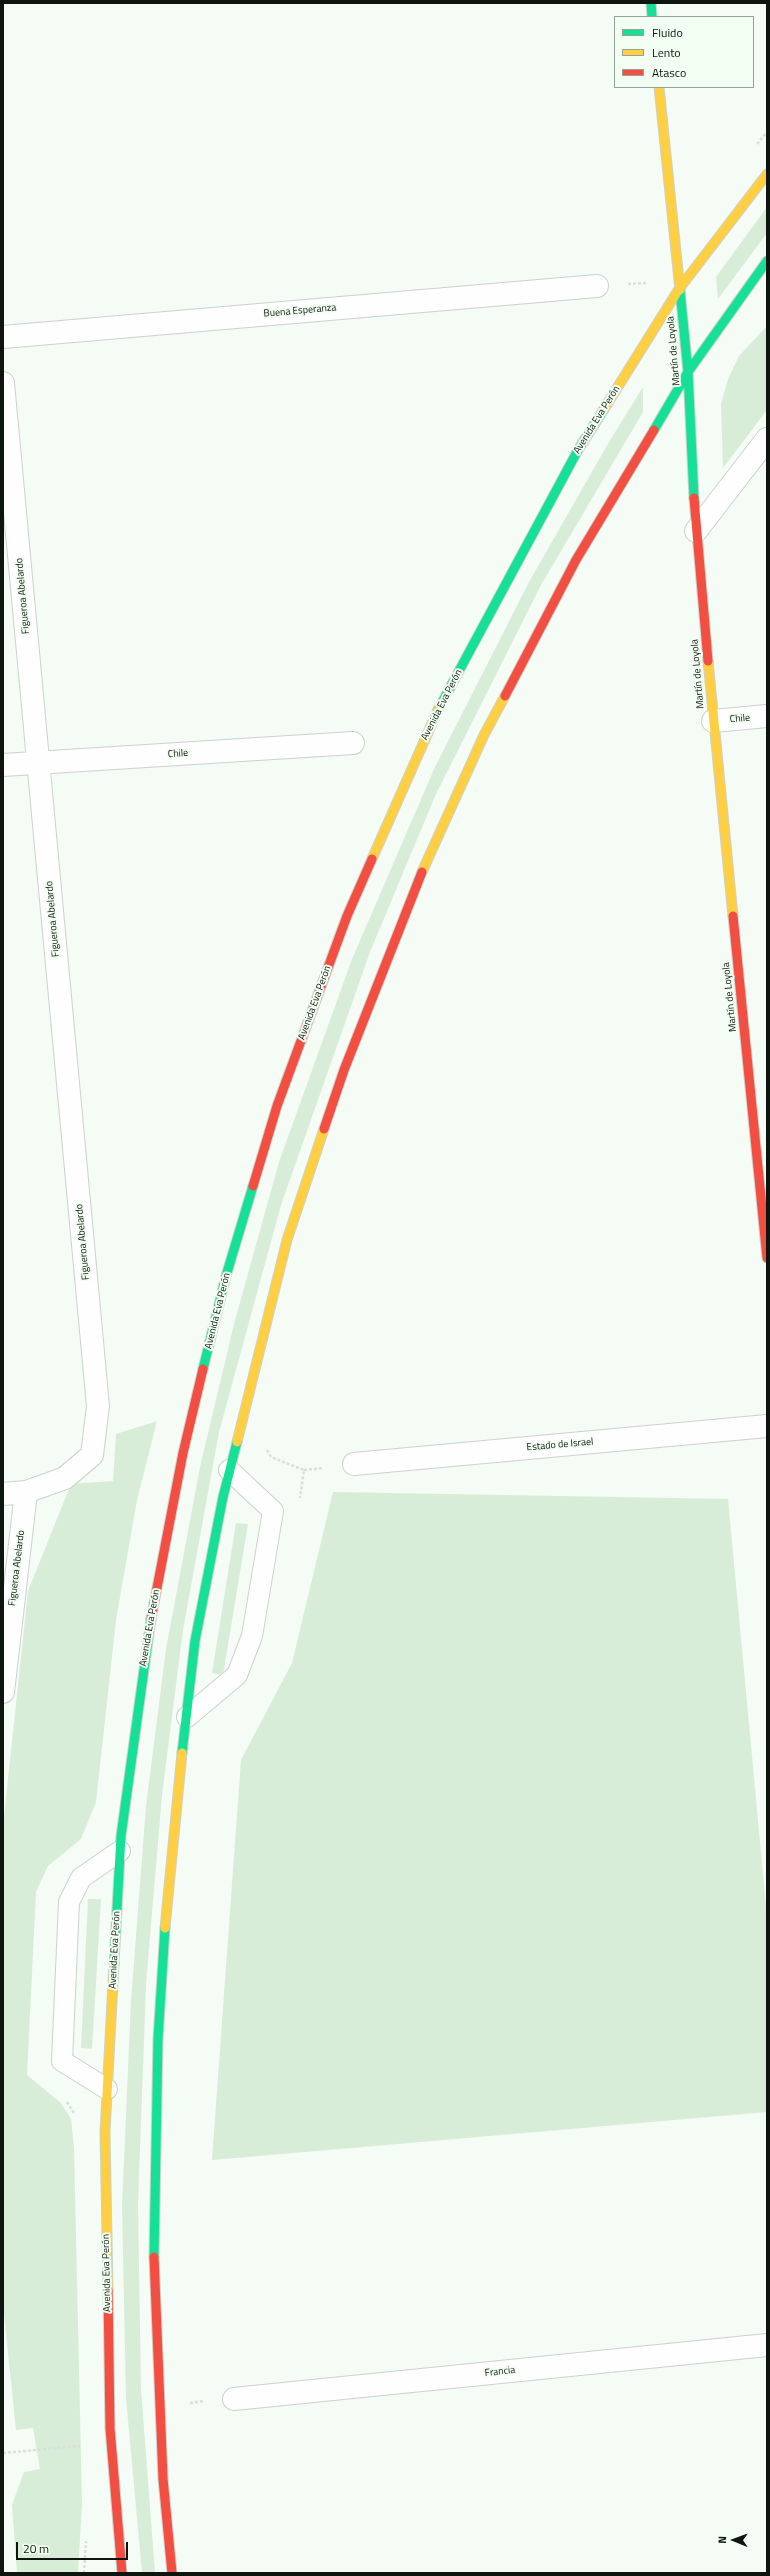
<!DOCTYPE html>
<html>
<head>
<meta charset="utf-8">
<style>
  body { margin:0 }
  #map { position:relative; width:770px; height:2576px; overflow:hidden; background:#f5fbf5; font-family:"Titillium Web",sans-serif }
  canvas { display:block }
  .frame { position:absolute; inset:0; border:4px solid #0e150e; pointer-events:none }
  .legend { position:absolute; left:614px; top:16px; width:140px; height:72px; box-sizing:border-box; background:#f2fef2; border:1px solid #97a197; margin:0; padding:5px 7px; list-style:none; font-size:12px; color:#0e150e }
  .legend li { display:flex; align-items:center; gap:8px; height:20px }
  .legend b { width:20px; border:1px solid #97a197 }
  .north { position:absolute; left:714px; top:2520px; width:40px; height:40px; -webkit-text-stroke:3px #f2fef2; paint-order:stroke; rotate:271deg; font-size:11px; font-weight:700; line-height:16px; text-align:center; color:#0e150e }
  .north::after { content:''; display:block; margin:auto; width:14px; height:18px; background:#0e150e; clip-path:polygon(50% 0,100% 100%,50% 72%,0 100%) }
  .scale { position:absolute; left:16px; top:2542px; width:112px; height:18px; box-sizing:border-box; border:2px solid #0e150e; border-top:0; padding-left:5px; font-size:12px; line-height:14px; white-space:nowrap; color:#0e150e; -webkit-text-stroke:3px #f2fef2; paint-order:stroke }
</style>
</head>
<body>
<div id="map">
<canvas width="770" height="2576"></canvas>
<div class="frame"></div>
<ul class="legend">
<li><b style="height:5px;background:#16e098"></b>Fluido</li>
<li><b style="height:5px;background:#ffcf43"></b>Lento</li>
<li><b style="height:5px;background:#f24e42"></b>Atasco</li>
</ul>
<div class="north">N</div>
<div class="scale">20 m</div>
</div>
<script>
const g = document.querySelector('canvas').getContext('2d');
g.lineJoin = 'round';
function fill(path, color) { g.fillStyle = color; g.fill(path, 'evenodd'); }
const poly = rows => new Path2D(rows.map(r => 'M' + r).join(''));
function trace(path, color, width, dash) { g.strokeStyle = color; g.lineWidth = width; g.lineCap = dash ? 'butt' : 'round'; g.setLineDash(dash || []); g.stroke(path); }
function write(font, color, halo, rows, align = 'center') {
  g.font = font + ' "Titillium Web",sans-serif'; g.lineWidth = 4; g.setLineDash([]); g.textBaseline = 'middle'; g.strokeStyle = halo; g.fillStyle = color; for (const [text, x, y, turn = 0] of rows) {
    g.save(); g.translate(x, y); g.rotate((+turn || 0) * Math.PI / 180); g.textAlign = isNaN(turn) ? turn : align; if (halo) g.strokeText(text, 0, 0); g.fillText(text, 0, 0); g.restore();
  }
}
fill(poly([
  [767,207,767,233,718,299,716,277],
  [767,326,767,410,723,468,721,404,728,379,739,356],
  [643,387,643,412,541,585,436,794,370,952,281,1205,219,1432,183,1630,162,1795,146,1984,138,2204,141,2389,155,2573,142,2573,126,2398,122,2206,131,2001,146,1806,166,1649,200,1467,234,1324,279,1162,352,959,435,767,529,582,609,442],
  [157,1421,137,1500,116,1620,96,1802,81,1839,48,1866,36,1892,27,2075,61,2103,71,2119,74,2147,82,2504,78,2573,17,2573,12,2505,24,2472,40,2469,33,2428,16,2430,3,2304,3,1826,28,1591,71,1484,113,1481,116,1434],
  [333,1492,728,1499,767,1917,767,2112,212,2160,241,1760,292,1663],
  [236,1523,248,1524,223,1675,212,1673],
  [88,1899,101,1899,92,2049,81,2048]
]), '#d7edd7');
const lane = poly([
  [187,1717,237,1675,252,1636,273,1511,229,1470],
  [107,2089,62,2061,69,1902,81,1878,120,1851]
]);
const street = poly([
  [3,337,597,286],
  [3,383,98,1406,92,1455,65,1478,26,1492,3,1494],
  [696,531,767,439],
  [713,721,767,716],
  [3,765,353,743],
  [354,1464,767,1426],
  [3,1692,26,1492],
  [234,2399,767,2345]
]);
const fast = poly([
  [651,3,652,17],
  [680,290,688,372,694,498],
  [654,430,688,372,767,261],
  [438,710,578,450,604,409],
  [203,1369,226,1276,253,1186],
  [182,1753,195,1641,223,1497,237,1442],
  [114,1964,121,1836,151,1619],
  [154,2257,158,2039,165,1928]
]);
const slow = poly([
  [659,87,680,290],
  [604,409,679,289,767,174],
  [708,661,733,916],
  [372,859,438,710],
  [422,872,484,735,505,696],
  [237,1442,287,1240,324,1129],
  [165,1928,182,1753],
  [108,2290,105,2132,114,1964]
]);
const jam = poly([
  [694,498,708,661],
  [505,696,576,560,654,430],
  [733,916,767,1258],
  [324,1129,344,1070,422,872],
  [253,1186,277,1106,347,916,372,859],
  [151,1619,183,1453,203,1369],
  [154,2257,163,2479,172,2573],
  [108,2290,110,2428,122,2573]
]);
trace(lane, '#cbd2cc', 22);
trace(street, '#cbd2cc', 24);
trace(fast, '#cbd2cc', 11);
trace(slow, '#cbd2cc', 11);
trace(jam, '#cbd2cc', 11);
trace(poly([
  [757,144,767,132],
  [628,284,646,283],
  [267,1450,271,1457,304,1470,300,1498],
  [304,1470,323,1468],
  [67,2102,74,2113],
  [190,2403,203,2401],
  [3,2453,80,2446],
  [84,2573,86,2541]
]), '#dcdedc', 2.5, [3, 2]);
trace(lane, '#fefefe', 20);
trace(street, '#fefefe', 22);
trace(fast, '#16e098', 9);
trace(slow, '#ffcf43', 9);
trace(jam, '#f24e42', 9);
write('10px', '#0e150e', '#f2fef2', [
  ["Buena Esperanza",300,311,-5],
  ["Martín de Loyola",674,351,-95],
  ["Avenida Eva Perón",597,420,-58],
  ["Figueroa Abelardo",23,596,-95],
  ["Martín de Loyola",698,674,-95],
  ["Avenida Eva Perón",442,705,-63],
  ["Chile",740,719,-5],
  ["Chile",178,754,-4],
  ["Figueroa Abelardo",53,919,-95],
  ["Martín de Loyola",730,997,-96],
  ["Avenida Eva Perón",315,1003,-70],
  ["Figueroa Abelardo",83,1242,-95],
  ["Avenida Eva Perón",218,1311,-76],
  ["Estado de Israel",560,1445,-5],
  ["Figueroa Abelardo",17,1568,-83],
  ["Avenida Eva Perón",150,1628,-80],
  ["Avenida Eva Perón",115,1950,-87],
  ["Avenida Eva Perón",107,2273,-91],
  ["Francia",500,2372,-6]
]);
</script>
</body>
</html>
